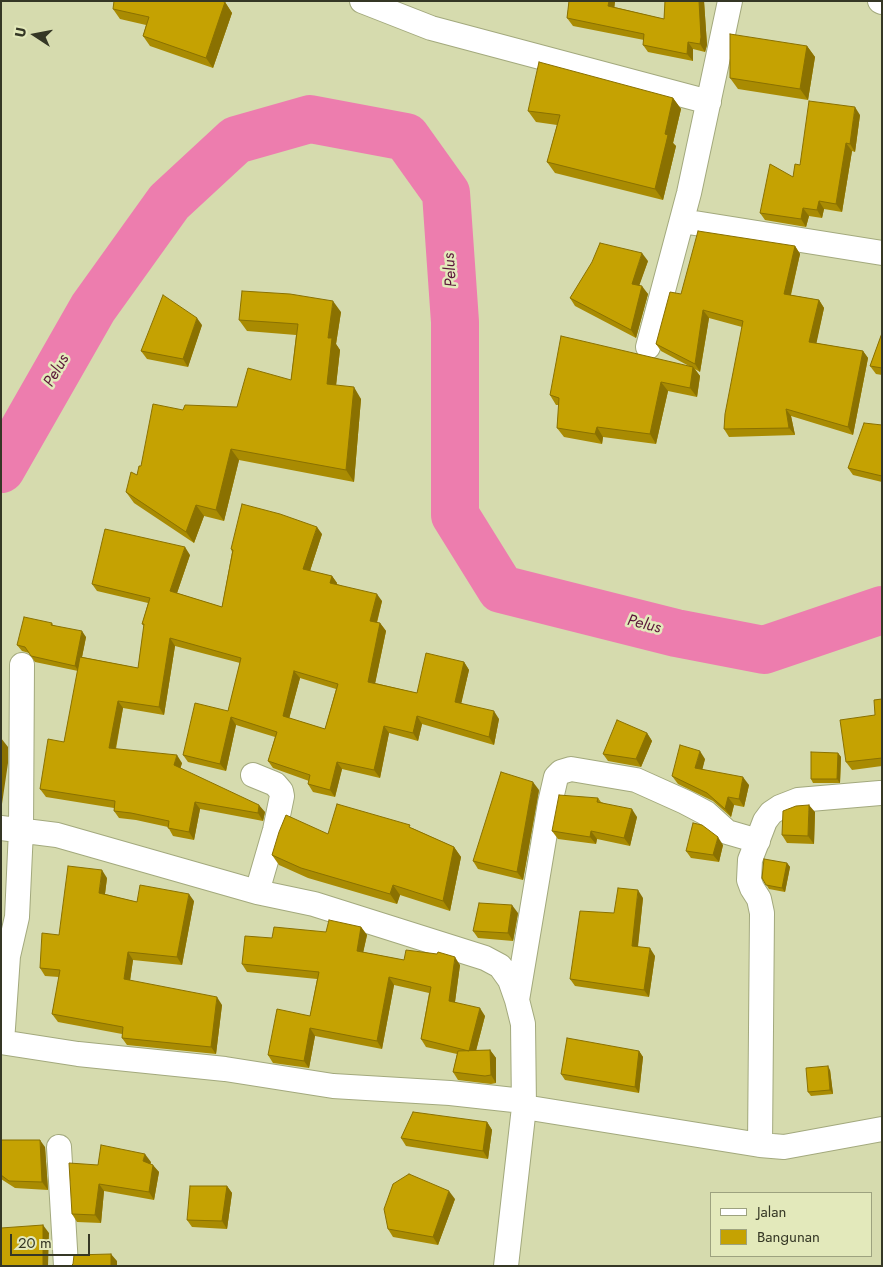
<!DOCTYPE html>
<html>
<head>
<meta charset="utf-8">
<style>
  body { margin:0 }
  #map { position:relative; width:883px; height:1267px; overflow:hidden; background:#d6dbae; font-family:Jost,sans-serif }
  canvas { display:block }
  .frame { position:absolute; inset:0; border:2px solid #353725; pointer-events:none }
  .legend { position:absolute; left:710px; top:1192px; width:162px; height:65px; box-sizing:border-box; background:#e3e9bb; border:1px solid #9da27f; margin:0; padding:6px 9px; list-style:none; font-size:15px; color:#353725 }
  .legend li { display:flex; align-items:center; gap:10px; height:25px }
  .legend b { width:25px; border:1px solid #9da27f }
  .north { position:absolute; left:10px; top:10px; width:50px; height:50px; -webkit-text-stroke:4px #e3e9bb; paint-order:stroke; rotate:281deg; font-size:14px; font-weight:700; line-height:20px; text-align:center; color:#353725 }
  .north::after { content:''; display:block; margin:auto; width:18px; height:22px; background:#353725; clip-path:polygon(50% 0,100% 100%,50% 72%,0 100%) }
  .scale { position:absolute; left:10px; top:1234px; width:80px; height:22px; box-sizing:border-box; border:2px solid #353725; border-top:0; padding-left:6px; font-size:15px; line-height:18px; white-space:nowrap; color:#353725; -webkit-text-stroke:4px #e3e9bb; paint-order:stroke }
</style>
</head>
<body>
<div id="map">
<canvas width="883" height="1267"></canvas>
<div class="frame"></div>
<ul class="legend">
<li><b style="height:6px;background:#fff"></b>Jalan</li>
<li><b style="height:14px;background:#c5a202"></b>Bangunan</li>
</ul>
<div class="north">U</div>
<div class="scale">20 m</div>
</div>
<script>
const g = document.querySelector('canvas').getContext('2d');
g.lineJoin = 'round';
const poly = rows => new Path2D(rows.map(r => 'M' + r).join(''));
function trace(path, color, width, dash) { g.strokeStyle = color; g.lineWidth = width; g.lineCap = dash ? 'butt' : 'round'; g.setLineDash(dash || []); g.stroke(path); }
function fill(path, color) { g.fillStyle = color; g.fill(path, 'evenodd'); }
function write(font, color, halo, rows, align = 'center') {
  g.font = font + ' Jost,sans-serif'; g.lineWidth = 5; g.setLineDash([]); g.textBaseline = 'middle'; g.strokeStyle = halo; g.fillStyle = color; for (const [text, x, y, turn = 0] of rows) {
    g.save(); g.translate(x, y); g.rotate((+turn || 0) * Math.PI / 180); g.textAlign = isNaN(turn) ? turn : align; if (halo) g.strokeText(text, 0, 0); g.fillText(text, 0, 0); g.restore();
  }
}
trace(poly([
  [1,469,93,308,169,202,236,140,310,119,406,137,446,193,455,322,455,515,501,589,676,633,764,650,882,610]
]), '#ed7dae', 48);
const street = poly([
  [362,1,431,28,709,102],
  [880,1,882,2],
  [682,221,882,253],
  [648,347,689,193,730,1],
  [253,775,275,784,281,791,282,796,275,830,257,892],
  [1,828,57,835,257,892,314,904,485,958,500,966,510,980,517,1000,523,1024,524,1107,506,1266],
  [517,1000,550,803,556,777,561,772,571,769,636,780,685,802,706,813,727,832,758,841],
  [1,1042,78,1054,225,1069,333,1086,450,1093,523,1101],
  [2,1042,8,956,17,917,21,830,22,665],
  [524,1107,760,1145,784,1147,882,1129],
  [760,1145,762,913,759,899,752,888,749,880,750,860,765,821,771,813,780,807,798,800,880,793],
  [59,1147,66,1266]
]);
trace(street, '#a3a97d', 26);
trace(street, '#fff', 24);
fill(poly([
  [569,1,615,1,614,7,664,19,665,1,704,1,707,45,705,52,693,49,693,61,648,52,643,45,644,40,573,26,567,18],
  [225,2,232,13,213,68,150,46,143,36,146,25,120,19,113,9],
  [807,46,815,57,808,100,738,89,730,78],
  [673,98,681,109,673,143,676,146,663,200,555,173,547,162,557,125,536,122,528,111],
  [860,115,855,152,852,151,842,212,824,209,822,218,809,216,806,227,765,220,760,213,793,177,800,165],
  [795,246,800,254,791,295,819,300,824,308,816,343,863,351,868,358,853,435,791,416,795,435,729,437,724,429,742,327,709,318,700,372,695,369,700,376,697,397,668,391,656,444,603,437,602,444,564,437,557,428,559,405,556,405,550,395,689,366,661,351,656,344,681,294],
  [648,261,639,285,648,294,636,338,575,306,570,298],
  [341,312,336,344,340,350,336,385,361,399,354,482,239,460,224,521,204,516,194,543,134,503,126,492,137,475,141,466,183,410,237,407,291,380,296,335,247,331,239,320],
  [202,325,188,367,147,359,141,351],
  [882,333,882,375,876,374,870,366],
  [882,425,882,482,853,475,848,468],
  [322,534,310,571,332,576,337,583,337,584,382,601,377,623,380,623,386,631,375,683,417,693,464,662,469,670,461,703,499,719,494,745,422,724,418,741,389,733,380,778,342,769,335,797,313,792,308,784,309,781,273,768,268,761,275,737,236,725,226,771,188,762,183,755,228,711,240,663,175,646,164,715,123,708,116,749,182,763,180,769,265,812,263,821,200,809,194,840,173,836,168,827,136,820,119,818,114,811,114,808,46,797,40,789,64,742,78,671,35,662,29,653,22,651,17,645,52,623,53,625,86,637,82,657,138,668,144,626,142,624,148,603,97,591,92,584,190,555,177,593,222,607,232,552,231,549],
  [300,678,336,689,325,729,289,718],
  [882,699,882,766,852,770,846,762,875,715],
  [647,733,652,741,641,767,608,761,603,754],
  [838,753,841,757,840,783,813,783,811,779],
  [705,759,702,769,749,785,744,807,734,805,731,817,713,801,678,784,672,776],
  [539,790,523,880,478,869,473,861],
  [598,798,601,802,637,817,630,846,597,839,596,844,558,839,552,831],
  [815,812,814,844,787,843,782,835],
  [412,828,454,847,461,857,450,911,400,895,397,904,308,878,279,865,272,855],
  [723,845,719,862,691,858,686,851],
  [787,863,790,867,785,892,769,889,762,878],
  [107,878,105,894,137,902,194,901,182,965,133,960,130,981,222,1005,216,1054,127,1045,122,1038,122,1034,58,1022,52,1014,59,977,45,976,40,968,59,935],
  [643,898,638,947,655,956,649,997,575,986,570,979],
  [518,913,513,941,478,938,473,931],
  [361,927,367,935,363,952,404,960,460,965,455,1002,485,1016,476,1051,490,1050,496,1058,496,1083,491,1084,458,1080,453,1072,457,1054,426,1047,421,1039,429,993,394,985,382,1049,315,1036,309,1068,273,1063,268,1055,310,1016,317,979,247,972,242,964,326,932],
  [639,1051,643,1057,639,1093,565,1080,561,1074],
  [830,1070,833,1094,811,1096,808,1092],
  [487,1122,492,1130,488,1159,406,1146,401,1138],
  [1,1140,45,1147,48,1190,15,1188,1,1179],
  [151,1162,150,1164,159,1172,154,1200,104,1191,101,1223,77,1222,72,1214,98,1165],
  [227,1186,232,1193,227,1229,192,1227,187,1220],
  [455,1199,438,1245,393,1237,388,1229]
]), '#a98b02');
fill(poly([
  [609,1,615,1,614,14,608,6],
  [699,1,704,1,707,45,705,52,700,44],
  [225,2,232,13,213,68,206,58],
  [688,42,693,49,693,61,687,54],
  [807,46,815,57,808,100,800,89],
  [673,98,681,109,673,143,676,146,663,200,655,189,665,134],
  [855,107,860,115,855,152,850,144],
  [846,143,852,151,842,212,836,204],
  [819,201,824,209,822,218,817,210],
  [803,208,809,216,806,227,801,219],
  [795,246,800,254,789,302,784,294],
  [642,253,648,261,637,292,632,284],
  [642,286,648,294,636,338,631,330],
  [819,300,824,308,815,350,809,342],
  [333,301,341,312,336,344,340,350,335,395,327,384,328,338],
  [703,310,709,318,700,372,695,364],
  [197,318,202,325,188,367,183,359],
  [863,351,868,358,853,435,848,427],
  [693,367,700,376,697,397,690,388],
  [661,382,668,391,656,444,650,434],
  [354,387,361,399,354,482,346,470],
  [786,409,791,416,795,435,789,428],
  [597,427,603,437,602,444,595,434],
  [231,449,239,460,224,521,216,510],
  [196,505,204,516,194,543,186,532],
  [317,527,322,534,308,577,303,569],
  [185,547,190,555,175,599,170,591],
  [332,576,337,583,335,590,330,583],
  [377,594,382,601,375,629,370,621],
  [380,623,386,631,374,689,368,682],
  [82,631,86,637,79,672,75,666],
  [170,638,175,646,164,715,159,707],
  [464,662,469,670,460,709,455,702],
  [294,671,300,678,288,723,283,716],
  [118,701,123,708,114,756,109,748],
  [494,711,499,719,494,745,489,737],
  [417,716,422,724,418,741,413,733],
  [231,717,236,725,226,771,220,764],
  [384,726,389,733,380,778,374,770],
  [647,733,652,741,641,767,636,759],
  [1,738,8,747,8,763,2,804,1,802],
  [700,751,705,759,701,775,695,768],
  [838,753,841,757,840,783,837,779],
  [177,755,182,763,179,773,174,765],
  [337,762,342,769,335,797,330,790],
  [743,777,749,785,744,807,739,799],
  [533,782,539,790,523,880,517,872],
  [728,797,734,805,731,817,725,809],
  [195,802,200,809,194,840,189,832],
  [259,805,265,812,263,821,258,813],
  [809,805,815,812,814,844,808,836],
  [632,809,637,817,630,846,624,838],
  [591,831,597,839,596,844,590,837],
  [718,837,723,845,719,862,713,855],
  [454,847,461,857,450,911,443,901],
  [787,863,790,867,785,892,782,888],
  [102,870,107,878,104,901,99,893],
  [393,885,400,895,397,904,390,894],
  [638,890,643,898,637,953,632,946],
  [189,894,194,901,182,965,177,957],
  [512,905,518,913,513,941,508,933],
  [361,927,367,935,362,958,357,951],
  [650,948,655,956,649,997,644,990],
  [128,952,133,960,129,987,124,979],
  [455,957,460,965,454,1009,449,1001],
  [389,977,394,985,382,1049,377,1041],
  [217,997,222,1005,216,1054,211,1047],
  [480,1008,485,1016,474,1058,469,1051],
  [310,1028,315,1036,309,1068,304,1061],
  [490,1050,496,1058,496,1083,491,1075],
  [639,1051,643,1057,639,1093,635,1087],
  [828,1066,830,1070,833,1094,830,1090],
  [487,1122,492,1130,488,1159,483,1151],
  [40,1140,45,1147,48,1190,42,1182],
  [145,1154,151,1162,149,1169,143,1161],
  [153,1165,159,1172,154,1200,149,1192],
  [99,1184,104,1191,101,1223,95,1215],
  [227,1186,232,1193,227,1229,222,1221],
  [449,1191,455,1199,438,1245,433,1237],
  [43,1225,49,1233,48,1266,43,1266],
  [111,1254,117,1261,117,1266,111,1266]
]), '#8a7101');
const building = poly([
  [114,1,220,1,225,2,206,58,143,36,149,17,113,9,114,1],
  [569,1,609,1,608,6,664,19,665,1,699,1,701,37,700,44,688,42,687,54,643,45,644,34,567,18,569,1],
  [730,34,807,46,800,89,730,78,730,34],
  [539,62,673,98,665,134,668,135,655,189,547,162,560,115,528,111,539,62],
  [809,101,855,107,850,144,846,143,836,204,819,201,817,210,803,208,801,219,760,213,770,164,793,177,795,164,800,165,809,101],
  [698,231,795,246,784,294,819,300,809,342,863,351,848,427,786,409,789,428,724,429,725,414,743,321,703,310,695,364,656,344,670,292,681,294,698,231],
  [600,243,642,253,632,284,642,286,631,330,570,298,592,262,600,243],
  [242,291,290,294,333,301,328,338,332,338,327,384,354,387,346,470,231,449,216,510,196,505,186,532,126,492,131,472,137,475,139,466,141,466,153,404,183,410,185,405,237,407,248,368,291,380,298,324,239,320,242,291],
  [163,295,197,318,183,359,141,351,163,295],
  [882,333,882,368,870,366,882,333],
  [561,336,693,367,690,388,661,382,650,434,597,427,595,434,557,428,559,398,550,395,561,336],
  [864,423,882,425,882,476,848,468,864,423],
  [242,504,280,514,317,527,303,569,332,576,330,583,377,594,370,621,380,623,368,682,417,693,426,653,464,662,455,702,494,711,489,737,417,716,413,733,384,726,374,770,337,762,330,790,308,784,310,775,268,761,277,732,231,717,220,764,183,755,195,703,228,711,241,658,170,638,159,707,118,701,109,748,177,755,174,765,259,805,258,813,195,802,189,832,168,828,169,821,131,813,114,811,115,801,40,789,48,739,64,742,80,657,138,668,144,624,142,624,150,598,92,584,105,529,185,547,170,591,222,607,233,550,231,549,242,504],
  [294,671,338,684,325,729,283,716,294,671],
  [24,617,52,623,51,625,82,631,75,666,31,656,25,647,17,645,24,617],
  [882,699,882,758,846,762,840,720,875,715,874,700,882,699],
  [617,720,647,733,636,759,603,754,617,720],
  [680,745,700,751,695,768,743,777,739,799,728,797,725,809,707,793,672,776,680,745],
  [811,752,838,753,837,779,811,779,811,752],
  [501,772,533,782,517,872,473,861,501,772],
  [559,795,598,798,597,802,632,809,624,838,591,831,590,837,552,831,559,795],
  [337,804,410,825,409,827,454,847,443,901,393,885,390,894,301,868,272,855,279,832,286,815,328,834,337,804],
  [809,805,808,836,782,835,783,811,796,806,809,805],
  [693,823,702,825,718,837,713,855,686,851,693,823],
  [764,859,787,863,782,888,766,885,762,878,764,859],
  [68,866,102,870,99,893,137,902,140,885,189,894,177,957,128,952,124,979,217,997,211,1047,122,1038,123,1027,52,1014,60,970,40,968,42,933,59,935,68,866],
  [618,888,638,890,632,946,650,948,644,990,570,979,580,911,614,913,618,888],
  [479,903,512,905,508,933,473,931,479,903],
  [329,920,361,927,357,951,404,960,406,950,437,954,438,952,455,957,449,1001,480,1008,469,1051,421,1039,431,987,389,977,377,1041,310,1028,304,1061,268,1055,277,1009,310,1016,319,972,242,964,245,936,272,938,274,927,326,932,329,920],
  [567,1038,639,1051,635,1087,561,1074,567,1038],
  [490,1050,491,1075,485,1076,453,1072,458,1051,490,1050],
  [828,1066,830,1090,808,1092,806,1068,828,1066],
  [413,1112,487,1122,483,1151,401,1138,413,1112],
  [1,1140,40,1140,42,1182,9,1181,1,1175,1,1140],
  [101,1145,145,1154,143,1161,153,1165,149,1192,99,1184,95,1215,72,1214,69,1163,98,1165,101,1145],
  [409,1174,449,1191,433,1237,388,1229,384,1209,393,1184,409,1174],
  [190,1186,227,1186,222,1221,187,1220,190,1186],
  [43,1225,43,1266,1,1266,1,1228,43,1225],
  [111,1254,111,1266,71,1266,73,1264,74,1255,111,1254]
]);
fill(building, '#c5a202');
trace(building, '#8a7101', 1);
write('italic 16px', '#5b1639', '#e3e9bb', [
  ["Pelus",451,270,-94],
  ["Pelus",57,371,-60],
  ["Pelus",644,625,14]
]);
</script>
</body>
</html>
